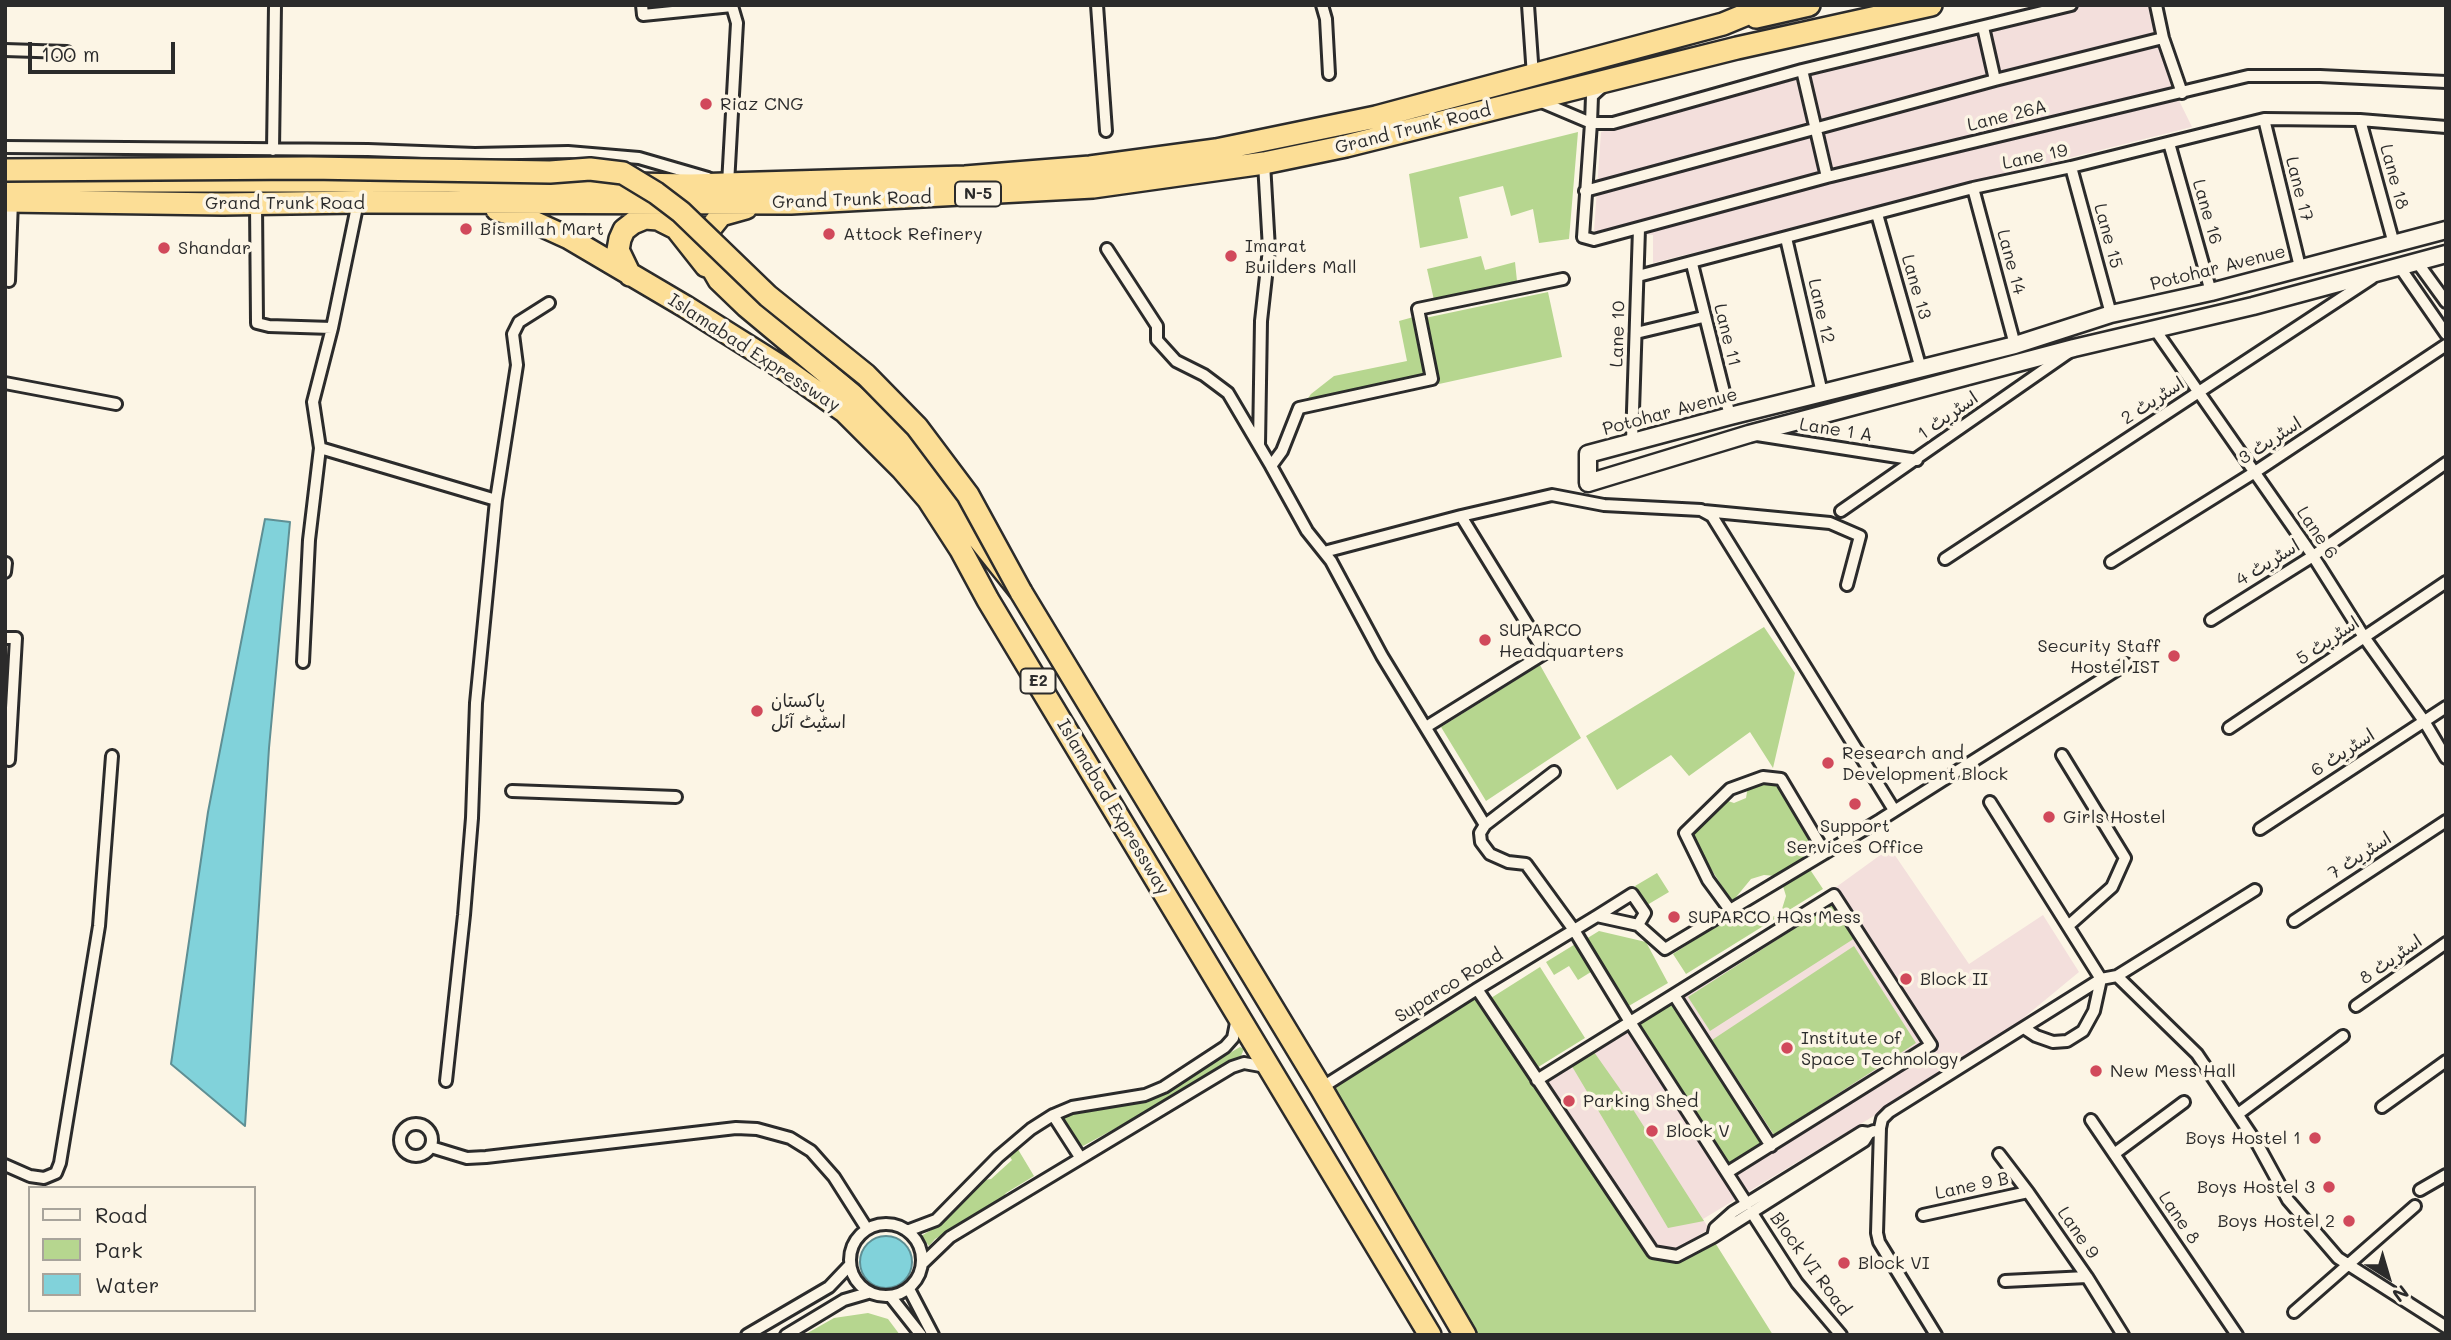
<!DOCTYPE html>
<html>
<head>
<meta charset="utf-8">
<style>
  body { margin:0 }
  #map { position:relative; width:2451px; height:1340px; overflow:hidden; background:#fcf5e5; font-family:Mali,sans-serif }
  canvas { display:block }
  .frame { position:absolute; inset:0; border:7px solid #2b2b2b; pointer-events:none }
  .legend { position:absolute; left:28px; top:1186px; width:228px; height:126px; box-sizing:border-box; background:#fcf5e5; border:2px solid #a8a49b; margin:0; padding:9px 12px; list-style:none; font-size:21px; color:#2b2b2b }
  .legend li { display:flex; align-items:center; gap:14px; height:35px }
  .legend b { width:35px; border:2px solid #a8a49b }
  .north { position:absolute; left:2353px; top:1242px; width:70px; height:70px; -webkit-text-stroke:5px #fcf5e5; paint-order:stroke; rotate:143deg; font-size:19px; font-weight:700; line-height:28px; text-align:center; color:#2b2b2b }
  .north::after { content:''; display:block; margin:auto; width:24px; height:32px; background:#2b2b2b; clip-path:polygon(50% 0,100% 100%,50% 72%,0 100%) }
  .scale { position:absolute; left:28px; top:42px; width:147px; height:32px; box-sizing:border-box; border:4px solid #2b2b2b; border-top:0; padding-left:9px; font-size:21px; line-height:24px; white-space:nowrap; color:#2b2b2b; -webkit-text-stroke:5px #fcf5e5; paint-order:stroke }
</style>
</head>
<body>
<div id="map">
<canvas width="2451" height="1340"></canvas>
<div class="frame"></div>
<ul class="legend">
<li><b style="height:9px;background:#fcf5e5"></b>Road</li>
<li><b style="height:19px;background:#b6d68f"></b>Park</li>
<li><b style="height:19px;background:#81d2da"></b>Water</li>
</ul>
<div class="north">N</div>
<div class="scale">100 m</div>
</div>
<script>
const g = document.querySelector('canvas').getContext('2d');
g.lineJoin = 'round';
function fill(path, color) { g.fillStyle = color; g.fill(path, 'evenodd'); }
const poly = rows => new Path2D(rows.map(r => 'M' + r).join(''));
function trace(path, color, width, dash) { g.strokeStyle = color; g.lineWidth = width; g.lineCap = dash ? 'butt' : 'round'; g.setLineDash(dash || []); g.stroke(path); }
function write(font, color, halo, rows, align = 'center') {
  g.font = font + ' Mali,"Playpen Sans Arabic",sans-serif'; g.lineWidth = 7; g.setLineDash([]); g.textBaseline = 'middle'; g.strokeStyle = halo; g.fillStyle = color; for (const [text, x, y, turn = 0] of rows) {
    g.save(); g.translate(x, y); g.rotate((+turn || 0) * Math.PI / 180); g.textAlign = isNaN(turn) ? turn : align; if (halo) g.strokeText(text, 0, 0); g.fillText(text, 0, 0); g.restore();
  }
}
fill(poly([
  [2076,5,2148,5,2171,84,2192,127,1653,263,1653,235,1594,231,1601,132],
  [1890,848,1969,964,2043,915,2079,972,2004,1034,1892,1105,1703,1219,1709,1229,1679,1248,1670,1251,1661,1250,1652,1243,1604,1174,1546,1078,1828,893]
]), '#f3dfdc');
fill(poly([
  [1578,132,1569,239,1539,243,1533,209,1511,216,1503,186,1459,197,1468,238,1420,248,1409,174],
  [1481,256,1485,270,1515,262,1517,281,1434,300,1427,269],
  [1548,292,1562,357,1439,384,1425,318],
  [1417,316,1428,376,1304,404,1311,394,1334,376,1407,361,1399,321],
  [1764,627,1795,673,1773,768,1750,732,1689,776,1671,755,1617,790,1586,736],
  [1540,665,1581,738,1486,801,1441,727],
  [1775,783,1816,851,1776,876,1764,875,1751,879,1732,902,1691,837,1725,800,1734,803,1746,798,1748,786],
  [1809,868,1823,889,1686,974,1673,954,1734,914,1747,910,1750,918,1762,921,1777,915,1782,909,1786,896,1782,883],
  [1657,873,1669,892,1647,905,1635,886],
  [1834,903,1855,938,1710,1031,1688,997],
  [1599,931,1646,942,1668,983,1627,1007,1586,939],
  [1577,943,1594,970,1578,980,1569,966,1554,975,1546,962],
  [1854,946,1916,1043,1774,1135,1712,1040],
  [1540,967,1585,1038,1535,1069,1491,998],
  [1477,989,1655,1258,1681,1260,1714,1241,1773,1335,1473,1335,1325,1095],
  [1671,1003,1762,1145,1727,1166,1638,1024],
  [1240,1047,1244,1049,1241,1056,1214,1069,1151,1109,1083,1146,1078,1144,1061,1119,1067,1115,1082,1111,1149,1100],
  [1594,1052,1620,1089,1704,1221,1668,1228,1570,1063],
  [1016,1146,1034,1176,1006,1193,1000,1201,935,1239,929,1246,921,1236,943,1223,984,1180,991,1179,1012,1160,1007,1153],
  [868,1313,888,1319,900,1335,804,1335,834,1318]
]), '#b6d68f');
const water = poly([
  [265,519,290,522,269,748,245,1126,171,1064,208,812,265,519],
  '860 1262a26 26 0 1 1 52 0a26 26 0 1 1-52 0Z'
]);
fill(water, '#81d2da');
trace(water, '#5f8f94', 2);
const street = poly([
  [642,5,643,15,732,6,737,23,728,184,726,184],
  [1097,5,1106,131],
  [1322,5,1326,19,1329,74],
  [1528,5,1533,76],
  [2071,5,1802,70,1613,123,1591,123,1583,237,1594,240,1827,177,2248,76,2320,76,2446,82],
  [2156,5,2163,38,2182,93],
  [1983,27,1995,80,2163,38],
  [5,50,67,52],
  [1802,70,1827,177],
  [1539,101,1591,123,1592,96,1604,85],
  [2264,119,2300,267],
  [2360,120,2394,244],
  [2169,143,2211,292],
  [5,147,368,150,475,154,568,152,639,158,708,178],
  [273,150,275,5],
  [2071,167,2111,314],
  [1973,188,2015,345],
  [1585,191,1995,80],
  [256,203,257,323,269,326,332,328],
  [1877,214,1921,369],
  [1786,238,1822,393],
  [1107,249,1157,326,1157,340,1176,361,1204,375,1228,393,1271,466],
  [2417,262,2446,302],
  [1692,264,1730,416],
  [2399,266,2446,334],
  [1638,276,1973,188,2071,167,2264,119,2360,120,2446,127],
  [9,281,12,201],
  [2156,331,2313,556,2364,637,2424,721,2446,758],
  [1636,333,1703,317],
  [5,383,116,404],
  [1757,435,1917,460],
  [1632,441,1639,229],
  [1259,445,1261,321,1269,249,1264,163],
  [320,448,496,500],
  [1704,511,1830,523,1860,536,1847,585],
  [1841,511,2068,353],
  [1461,516,1552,495,1604,505,1701,510,1712,516,1894,810],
  [1324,552,1461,516,1545,653,1426,727],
  [1945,559,2372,278],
  [2111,562,2255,472,2446,345],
  [5,572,6,563],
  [2211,620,2313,556,2446,463],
  [5,638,16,638,9,760],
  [303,662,309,540,320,448,313,402,332,328,358,202],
  [2229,728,2446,582],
  [2062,755,2125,858,2112,887,2068,926],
  [1554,772,1485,825,1480,833,1481,842,1490,854,1508,862,1526,864,1574,930,1630,1022,1747,1204],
  [512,791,676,797],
  [1990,802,2101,979,2094,1011,2083,1031,2067,1041,2053,1042,2036,1036,2024,1028],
  [1485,825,1382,656,1331,561,1307,531,1271,466,1282,451,1299,408,1432,379,1418,309,1563,279],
  [2260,829,2446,707],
  [1730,910,1708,880,1685,833,1730,789,1763,777,1781,779,1825,853],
  [2294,921,2446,821],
  [1638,925,1665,949,1880,820,2126,664],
  [2117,976,2255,890],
  [1477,989,1653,1252,1677,1256,1713,1237,1864,1141,1869,1133],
  [1674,995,1771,1146],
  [2356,1006,2446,943],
  [1537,1080,1834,895,1931,1045,1728,1172],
  [446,1081,464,915,472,818,476,703,496,500,517,365,513,334,519,322,549,303],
  [1321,1088,1477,989,1597,916,1632,894,1645,913,1638,925,1597,916],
  [2382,1107,2446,1061],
  [2238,1114,2343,1036],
  [1053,1115,1080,1157],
  [2091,1120,2237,1335],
  '400 1140a16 16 0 1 1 32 0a16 16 0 1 1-32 0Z',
  [431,1147,467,1158,486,1157,736,1128,757,1129,790,1138,811,1151,834,1177,867,1229],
  [1999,1154,2028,1192,2087,1277,2123,1335],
  [2114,1154,2184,1102],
  [5,1165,30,1176,44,1178,56,1173,60,1163,99,926,112,756],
  [2420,1190,2446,1175],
  [1752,1213,1797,1283,1841,1335],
  [1923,1215,2028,1192],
  '850 1260a36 36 0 1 1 72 0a36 36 0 1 1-72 0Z',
  [907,1231,936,1220,998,1157,1031,1129,1053,1115,1072,1107,1145,1095,1164,1087,1225,1047,1233,1038,1237,1018],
  [1713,1237,1715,1228,1733,1212,1862,1132,1869,1133,1874,1131],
  [922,1264,950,1237,1232,1067,1244,1063,1266,1067],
  [2005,1281,2087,1277],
  [909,1289,933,1335],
  [891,1297,921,1335],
  [2294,1312,2415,1206],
  [747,1335,829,1287,849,1266],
  [786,1335,844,1300,868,1293],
  [1936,1335,1879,1242,1877,1233,1880,1128,1882,1119,1889,1112,2101,979,2117,976,2197,1054,2258,1145,2288,1200,2338,1258,2446,1327]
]);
const secondary = poly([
  [2446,230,2211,292,2111,314,2015,345,1730,416,1588,454,1588,483,1749,434,2074,348,2253,306,2446,254]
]);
const highway = poly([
  [1756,17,1809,5],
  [5,181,448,181,691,185,965,177,1090,167,1216,150,1376,117,1723,24,1769,5],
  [5,201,223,204,358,202,791,203,1093,187,1264,163,1346,146,1737,48,1931,5],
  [746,208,721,215,709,230,704,246,708,261,719,280,746,306,872,411,911,454,1021,592,1321,1088,1465,1335],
  [497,210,525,218,569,238,686,307,786,370,845,412,902,469,928,499,961,550,988,600,1430,1335],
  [630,275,618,250,620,239,624,230,633,223,645,218,658,219,676,228,706,266]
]);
trace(street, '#2b2b2b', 16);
trace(secondary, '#2b2b2b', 21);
trace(highway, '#2b2b2b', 26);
trace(street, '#fcf5e5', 10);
trace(secondary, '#fcf5e5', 16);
trace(highway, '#fcde96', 21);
const highwayBridge = poly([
  [5,170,309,168,550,172,590,169,623,173,656,193,681,212,768,296,866,375,917,427,968,495,1021,592]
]);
trace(highwayBridge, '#2b2b2b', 26, []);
trace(highwayBridge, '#fcde96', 21);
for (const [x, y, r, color] of [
  [706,104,7,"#d1495b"],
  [466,229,7,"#d1495b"],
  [829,234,7,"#d1495b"],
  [164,248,7,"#d1495b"],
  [1231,256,7,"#d1495b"],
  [1485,640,7,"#d1495b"],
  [2174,656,7,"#d1495b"],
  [757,711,7,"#d1495b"],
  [1828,763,7,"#d1495b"],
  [1855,804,7,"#d1495b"],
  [2049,817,7,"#d1495b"],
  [1674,917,7,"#d1495b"],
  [1906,979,7,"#d1495b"],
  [1787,1048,7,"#d1495b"],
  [2096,1071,7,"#d1495b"],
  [1569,1101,7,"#d1495b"],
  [1652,1131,7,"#d1495b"],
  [2315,1138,7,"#d1495b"],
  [2329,1187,7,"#d1495b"],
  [2349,1221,7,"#d1495b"],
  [1844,1263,7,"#d1495b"]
]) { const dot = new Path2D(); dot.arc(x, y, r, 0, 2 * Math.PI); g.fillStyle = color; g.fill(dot); trace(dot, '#fcf5e5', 2.5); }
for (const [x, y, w] of [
  [978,194,46],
  [1038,681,35]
]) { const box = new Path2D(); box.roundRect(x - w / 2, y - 12.5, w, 25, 5); g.fillStyle = '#fcf5e5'; g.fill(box); trace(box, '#2b2b2b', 2); }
write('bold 16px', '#2b2b2b', null, [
  ["N-5",978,194],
  ["E2",1038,681]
]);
write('18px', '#2b2b2b', '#fcf5e5', [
  ["Riaz CNG",720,104],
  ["Bismillah Mart",480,229],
  ["Attock Refinery",843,234],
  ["Imarat",1245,246],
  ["Builders Mall",1245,267],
  ["Shandar",178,248],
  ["SUPARCO",1499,630],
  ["Headquarters",1499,651],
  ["Security Staff",2160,646,"right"],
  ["Hostel IST",2160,667,"right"],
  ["پاکستان",771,701],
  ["اسٹیٹ آئل",771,722],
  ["Research and",1842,753],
  ["Development Block",1842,774],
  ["Girls Hostel",2063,817],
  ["Support",1855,826,"center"],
  ["Services Office",1855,847,"center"],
  ["SUPARCO HQs Mess",1688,917],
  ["Block II",1920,979],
  ["Institute of",1801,1038],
  ["Space Technology",1801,1059],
  ["New Mess Hall",2110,1071],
  ["Parking Shed",1583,1101],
  ["Block V",1666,1131],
  ["Boys Hostel 1",2301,1138,"right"],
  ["Boys Hostel 3",2315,1187,"right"],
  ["Boys Hostel 2",2335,1221,"right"],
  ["Block VI",1858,1263]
], 'left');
write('18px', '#2b2b2b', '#fcf5e5', [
  ["Lane 26A",2007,116,-14],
  ["Grand Trunk Road",1413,129,-14],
  ["Lane 19",2035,157,-12],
  ["Lane 18",2394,177,75],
  ["Lane 17",2299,189,76],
  ["Grand Trunk Road",852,200,-2],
  ["Grand Trunk Road",285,203],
  ["Lane 16",2207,212,74],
  ["Lane 15",2108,236,75],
  ["Lane 14",2011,262,75],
  ["Potohar Avenue",2218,268,-14],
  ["Lane 13",1916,287,74],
  ["Lane 12",1821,311,77],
  ["Lane 10",1618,334,-88],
  ["Lane 11",1727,335,76],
  ["Islamabad Expressway",754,353,33],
  ["اسٹریٹ 2",2153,401,-33],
  ["Potohar Avenue",1670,412,-15],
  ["اسٹریٹ 1",1948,416,-35],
  ["Lane 1 A",1836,430,9],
  ["اسٹریٹ 3",2270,441,-33],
  ["Lane 6",2317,533,56],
  ["اسٹریٹ 4",2268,563,-32],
  ["اسٹریٹ 5",2328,641,-34],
  ["اسٹریٹ 6",2343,753,-33],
  ["Islamabad Expressway",1113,807,59],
  ["اسٹریٹ 7",2360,856,-33],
  ["اسٹریٹ 8",2391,960,-35],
  ["Suparco Road",1449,986,-32],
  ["Lane 9 B",1972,1186,-12],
  ["Lane 8",2179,1218,56],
  ["Lane 9",2078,1233,55],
  ["Block VI Road",1810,1264,54]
]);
</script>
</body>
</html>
